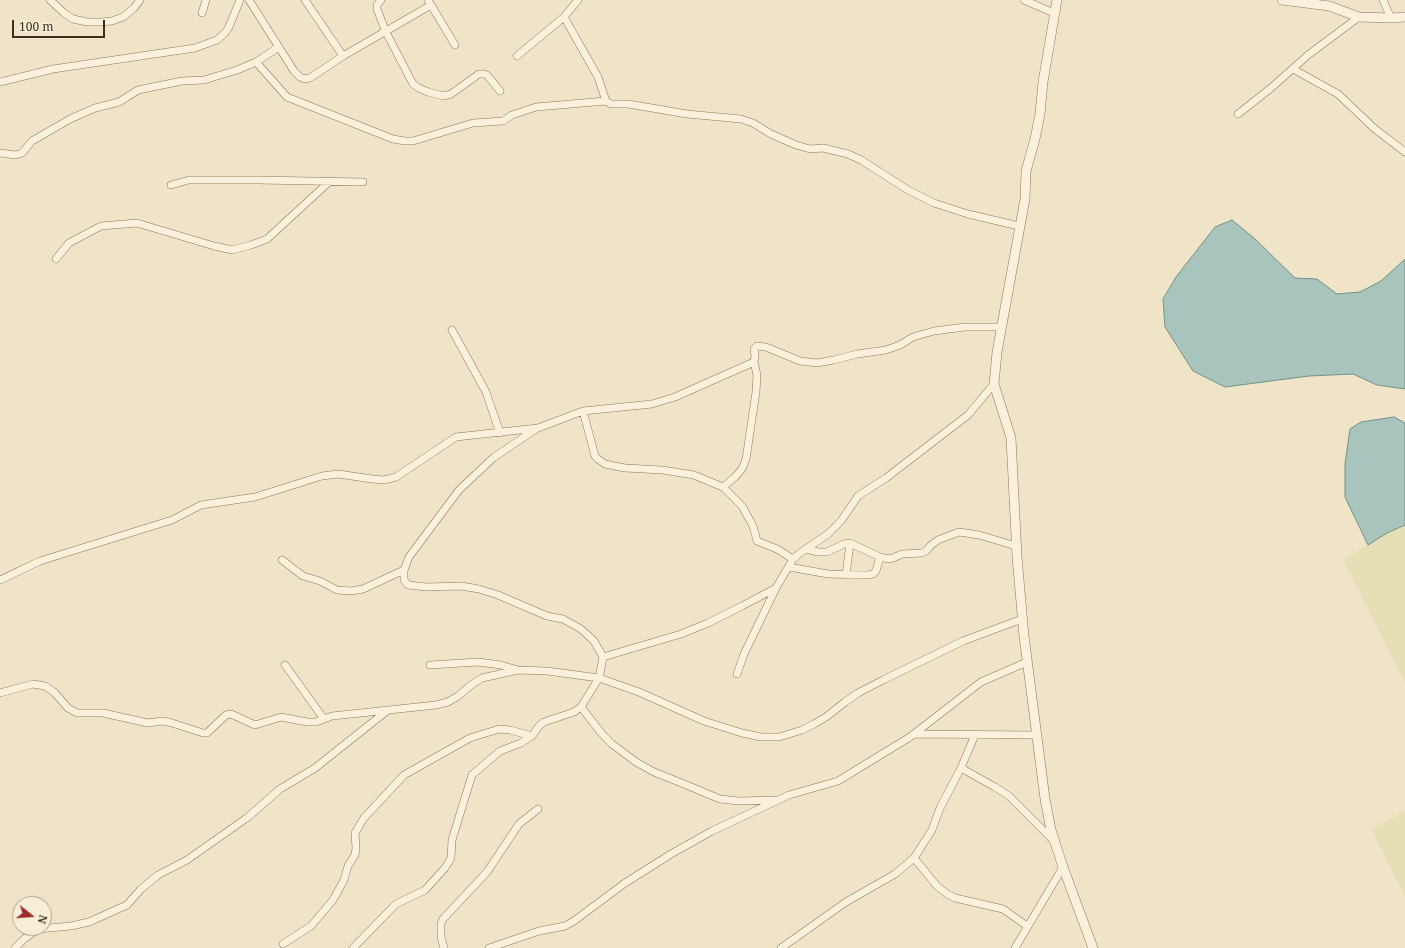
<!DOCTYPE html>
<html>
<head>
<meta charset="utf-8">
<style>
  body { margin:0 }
  #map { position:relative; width:1405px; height:948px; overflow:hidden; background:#f0e4c8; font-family:"Noto Serif",serif }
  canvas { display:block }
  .north { position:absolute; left:12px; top:896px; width:40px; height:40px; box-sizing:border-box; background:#f7eed8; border:1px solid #ada18e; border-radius:50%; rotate:107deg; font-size:11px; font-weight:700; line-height:16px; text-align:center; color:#3d2e20 }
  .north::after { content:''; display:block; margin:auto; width:14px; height:18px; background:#9e2a2b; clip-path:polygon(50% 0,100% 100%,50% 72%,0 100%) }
  .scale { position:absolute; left:12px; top:20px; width:93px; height:18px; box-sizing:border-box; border:2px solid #3d2e20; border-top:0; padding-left:5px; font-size:12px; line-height:14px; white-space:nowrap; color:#3d2e20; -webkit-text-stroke:3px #f7eed8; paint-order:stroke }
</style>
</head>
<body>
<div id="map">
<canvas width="1405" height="948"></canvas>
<div class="north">N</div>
<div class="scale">100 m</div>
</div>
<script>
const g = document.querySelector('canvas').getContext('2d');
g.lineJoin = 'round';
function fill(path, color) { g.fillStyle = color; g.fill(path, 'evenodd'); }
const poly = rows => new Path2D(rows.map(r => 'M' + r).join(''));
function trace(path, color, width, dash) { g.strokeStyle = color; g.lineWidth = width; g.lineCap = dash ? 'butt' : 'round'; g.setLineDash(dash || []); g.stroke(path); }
fill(poly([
  [1405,525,1405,683,1343,560,1387,533],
  [1405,811,1405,896,1371,829]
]), '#e6deb5');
const water = poly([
  [1232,220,1254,238,1295,278,1317,279,1337,294,1360,292,1381,281,1405,259,1405,389,1377,385,1353,374,1309,376,1225,387,1193,371,1165,327,1163,299,1176,277,1215,227,1232,220],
  [1394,417,1405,423,1405,525,1387,533,1368,545,1345,497,1345,464,1350,429,1361,422,1394,417]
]);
fill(water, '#a9c4bc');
trace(water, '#6f938a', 1);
const minor = poly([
  [50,0,64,13,73,19,87,22,101,22,112,21,123,17,134,8,140,0],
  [249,0,294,71,300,77,305,79,310,78,343,56,431,5],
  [305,0,343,56],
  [381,0,377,5,377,9,386,32,413,84,419,88,428,92,443,96,451,94,479,74,484,74,487,75,500,91],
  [428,0,455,45],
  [1024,0,1054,13],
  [1383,0,1391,18],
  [202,13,206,0],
  [564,17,598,77,606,101],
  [517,56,564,17,578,0],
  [256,62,287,97,393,139,405,141,413,141,473,123,503,121,512,115,536,107,606,101,611,104,628,104,687,114,741,119,753,123,771,134,796,145,810,149,823,148,848,154,861,160,908,190,934,203,968,214,1019,226],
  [1293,69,1338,94,1375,129,1405,152],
  [0,82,53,69,195,48,217,40,224,34,228,29,240,0],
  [1238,114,1271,88,1308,55,1359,17],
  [0,153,16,155,22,153,32,141,70,119,95,108,119,102,138,90,182,81,204,80,237,70,256,62,279,47],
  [171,185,189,180,259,180,363,182],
  [56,259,69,243,101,226,137,223,214,246,232,250,251,245,267,239,329,182],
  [452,330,486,392,500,433],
  [583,411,595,456,598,459,605,464,625,468,662,470,694,475,713,483,723,487,742,506,753,526,757,541,777,549,793,559],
  [723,487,735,477,742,469,746,459,756,392,757,375,754,362],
  [806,549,818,552,827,552,844,544,850,543,880,557,888,559,893,558,902,554,922,553,926,551,930,546,938,540,959,532,979,535,1016,546],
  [282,560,303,576,320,581,337,590,351,591,363,589,404,570],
  [789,567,828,574,868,575,873,574,876,571,880,557],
  [846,575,850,543],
  [0,580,40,561,172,520,201,505,255,497,322,476,338,474,372,479,384,480,396,477,456,437,538,428,583,411,652,404,675,397,754,362,755,356,754,349,757,346,766,347,800,361,817,363,834,360,857,354,886,350,900,345,913,337,934,331,965,327,1002,327],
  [603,657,681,634,708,623,742,606,776,588],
  [285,665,324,719],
  [430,665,478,662,501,665,518,670],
  [737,674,744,654,776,588,793,559,800,553,828,534,841,521,858,496,886,478,968,415,994,384],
  [0,693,33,684,45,686,54,692,68,708,77,713,103,713,148,723,163,721,172,723,203,733,207,733,226,715,231,714,255,725,281,717,307,722,316,722,332,716,436,705,448,702,458,696,471,685,482,678,518,670,547,671,599,678,639,692,704,721,742,733,761,737,779,737,802,730,814,724,826,717,845,702,858,693,885,679,963,641,1022,619],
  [581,707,602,734,612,744,636,762,654,772,684,784,720,799,739,801,775,800],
  [914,734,1037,735],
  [961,768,995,787,1009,796,1054,841],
  [914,858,937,886,947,894,955,898,1003,909,1027,926],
  [283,944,311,926,333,900,344,880,348,866,355,855,356,848,355,833,364,818,404,775,470,738,499,729,510,730,532,736],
  [15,948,24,939,38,929,71,926,89,922,127,905,141,889,158,875,187,860,248,817,280,789,315,768,388,710],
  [353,948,396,904,425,890,445,868,451,858,452,840,472,775,500,751,521,743,532,736,539,726,544,722,574,712,581,707,599,678,603,657,594,641,581,629,563,619,547,616,498,595,479,589,461,586,427,587,408,585,404,580,404,570,409,557,459,490,493,458,536,429],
  [444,948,441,937,441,924,443,919,487,872,519,824,538,809],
  [489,948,539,931,565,926,574,921,625,883,671,854,712,831,789,795,838,781,910,737,981,682,1027,662],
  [781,948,846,902,895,874,914,858,932,830,940,808,961,768,975,735],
  [1015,948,1063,867]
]);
const tertiary = poly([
  [1057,0,1043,82,1040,114,1035,139,1026,171,1025,199,997,352,994,384,1011,438,1017,557,1024,636,1045,799,1051,830,1063,867,1093,948],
  [1282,0,1329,6,1359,17,1391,18,1405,17]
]);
trace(minor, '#8d765c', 8);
trace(tertiary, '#8d765c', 10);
trace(minor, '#faf1dc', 7);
trace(tertiary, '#faf1dc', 9);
</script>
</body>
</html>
